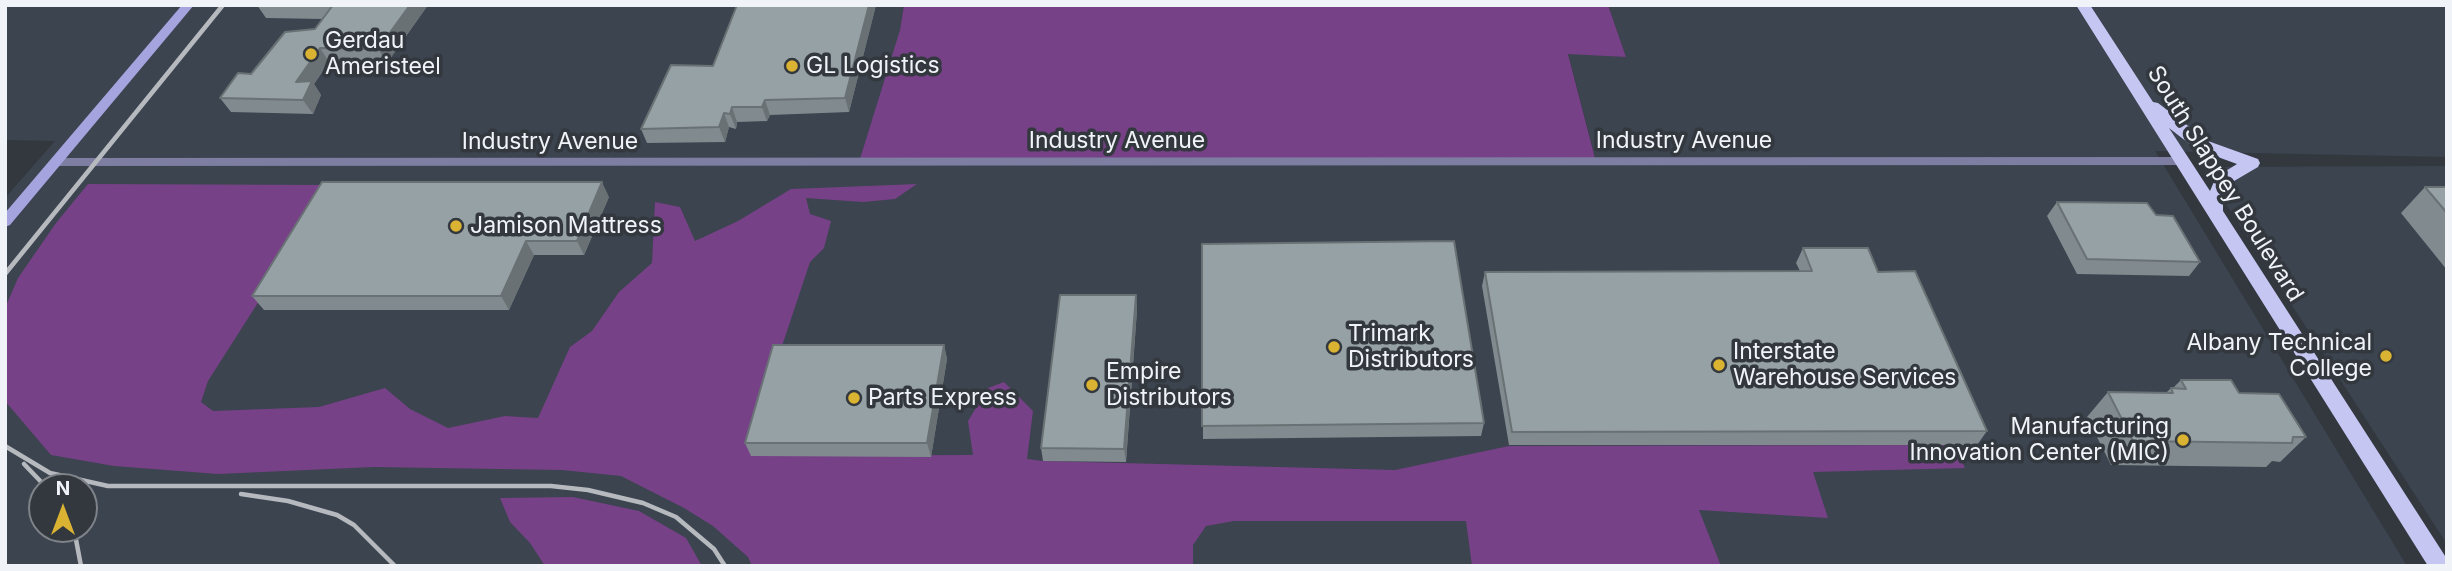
<!DOCTYPE html>
<html>
<head>
<meta charset="utf-8">
<style>
  body { margin:0 }
  #map { position:relative; width:2452px; height:571px; overflow:hidden; background:#33383f; font-family:Inter,sans-serif }
  canvas { display:block }
  .frame { position:absolute; inset:0; border:7px solid #f0f4f8; pointer-events:none }
  .north { position:absolute; left:28px; top:473px; width:70px; height:70px; box-sizing:border-box; background:#33383f; border:2px solid #7f8389; border-radius:50%; rotate:0deg; font-size:19px; font-weight:700; line-height:28px; text-align:center; color:#f0f4f8 }
  .north::after { content:''; display:block; margin:auto; width:24px; height:32px; background:#dab333; clip-path:polygon(50% 0,100% 100%,50% 72%,0 100%) }
</style>
</head>
<body>
<div id="map">
<canvas width="2452" height="571"></canvas>
<div class="frame"></div>
<div class="north">N</div>
</div>
<script>
const g = document.querySelector('canvas').getContext('2d');
g.lineJoin = 'round';
function fill(path, color) { g.fillStyle = color; g.fill(path, 'evenodd'); }
const poly = rows => new Path2D(rows.map(r => 'M' + r).join(''));
function trace(path, color, width, dash) { g.strokeStyle = color; g.lineWidth = width; g.lineCap = dash ? 'butt' : 'round'; g.setLineDash(dash || []); g.stroke(path); }
function write(font, color, halo, rows, align = 'center') {
  g.font = font + ' Inter,sans-serif'; g.lineWidth = 7; g.setLineDash([]); g.textBaseline = 'middle'; g.strokeStyle = halo; g.fillStyle = color; for (const [text, x, y, turn = 0] of rows) {
    g.save(); g.translate(x, y); g.rotate((+turn || 0) * Math.PI / 180); g.textAlign = isNaN(turn) ? turn : align; if (halo) g.strokeText(text, 0, 0); g.fillText(text, 0, 0); g.restore();
  }
}
fill(poly([
  [5,5,904,5,900,30,1596,161,1568,53,1626,57,1608,5,2447,5,2447,157,2155,151,2407,566,5,566,5,198,55,141,5,140],
  [42,487,84,487,84,529,42,529],
  [2447,166,2447,544,2202,167]
]), '#3b444f');
fill(poly([
  [904,5,1608,5,1626,57,1568,54,1596,162,859,162,900,30],
  [88,184,333,185,208,381,201,402,213,411,319,407,385,388,410,409,448,428,505,416,538,418,570,347,592,331,619,292,652,263,655,202,680,207,695,241,738,221,791,189,917,184,895,199,863,202,806,198,810,214,831,221,824,248,810,262,778,358,752,456,973,455,968,421,988,388,1004,382,1033,411,1027,459,1043,461,1395,470,1509,446,1954,445,1965,468,1813,472,1828,518,1699,510,1721,566,1472,566,1466,521,1234,521,1206,526,1193,545,1193,566,752,566,748,557,713,526,684,508,621,476,562,470,374,467,218,474,114,466,51,455,5,401,5,308,18,278,56,223],
  [573,497,639,511,686,538,702,566,545,566,530,543,510,522,500,498]
]), '#774187');
fill(poly([
  [2180,157,2186,161,2180,165,55,166,49,162,55,158,2180,157]
]), '#7e7da2');
fill(poly([
  [182,5,194,5,10,225,5,227,5,213,182,5]
]), '#a5a4de');
fill(poly([
  [2076,5,2090,5,2153,102,2158,103,2208,141,2258,159,2260,163,2258,167,2229,184,2223,198,2223,211,2447,559,2447,566,2428,566,2076,5],
  [2169,128,2196,149,2237,164,2216,177,2210,191,2169,128]
]), '#c6c6f3');
trace(poly([
  [5,274,223,5],
  [5,446,50,473,108,486,551,486,588,490,643,503,676,517,714,549,725,566],
  [24,464,46,487],
  [241,494,288,501,337,515,354,525,395,566],
  [74,529,81,566]
]), '#b6babf', 4.5);
fill(poly([
  [257,5,428,5,387,63,329,62,314,84,321,95,313,114,231,112,220,98,251,74,315,29,323,19,266,18],
  [737,5,876,5,849,112,770,115,767,121,737,122,736,129,729,127,725,142,647,143,641,129,713,66],
  [2425,187,2447,187,2447,270,2401,213],
  [609,197,584,255,534,255,509,310,264,310,252,296],
  [2057,202,2156,215,2200,262,2189,276,2077,274,2047,216],
  [1202,244,1484,423,1481,436,1203,439],
  [1803,248,1878,272,1987,431,1977,445,1509,445,1482,286,1485,272,1800,271,1796,263],
  [1136,295,1137,310,1126,462,1043,461,1041,448],
  [944,345,947,359,931,457,751,456,745,443],
  [2181,380,2239,393,2306,437,2280,462,2272,461,2266,467,2111,465,2087,417,2108,392,2167,392,2171,388,2173,388]
]), '#818a8e');
fill(poly([
  [410,5,428,5,387,63,378,49],
  [869,5,876,5,849,112,845,98],
  [320,48,329,62,314,84,321,95,313,114,303,100,296,82],
  [765,100,770,115,767,121,762,107],
  [732,107,737,122,736,129,730,114],
  [724,113,729,127,725,142,719,127],
  [602,182,609,197,584,255,577,241],
  [526,241,534,255,509,310,501,296],
  [1136,295,1137,310,1126,462,1124,449],
  [944,345,947,359,931,457,927,443]
]), '#697174');
const building = poly([
  [328,5,410,5,378,49,320,48,296,82,312,81,303,100,220,98,238,73,251,74,285,32,315,29,333,5,328,5],
  [737,5,869,5,845,98,765,100,762,107,732,107,730,114,724,113,719,127,641,129,671,65,713,66,737,5],
  [322,182,602,182,577,241,526,241,501,296,252,296,322,182],
  [2425,187,2447,187,2447,213,2425,187],
  [2057,202,2147,203,2156,215,2173,216,2200,262,2087,259,2057,202],
  [1454,241,1484,423,1202,426,1202,244,1454,241],
  [1803,248,1868,248,1878,272,1915,271,1987,431,1512,432,1485,272,1812,271,1803,248],
  [1060,295,1136,295,1124,449,1041,448,1060,295],
  [773,345,944,345,927,443,745,443,773,345],
  [2181,380,2231,380,2239,393,2279,394,2306,437,2293,437,2292,443,2133,441,2108,392,2173,393,2171,388,2186,389,2181,380]
]);
fill(building, '#96a1a5');
trace(building, '#697174', 2);
for (const [x, y, r, color] of [
  [311,54,7,"#dab333"],
  [792,66,7,"#dab333"],
  [456,226,7,"#dab333"],
  [1334,347,7,"#dab333"],
  [2386,356,7,"#dab333"],
  [1719,365,7,"#dab333"],
  [1092,385,7,"#dab333"],
  [854,398,7,"#dab333"],
  [2183,440,7,"#dab333"]
]) { const dot = new Path2D(); dot.arc(x, y, r, 0, 2 * Math.PI); g.fillStyle = color; g.fill(dot); trace(dot, '#33383f', 2.5); }
write('23px', '#f0f4f8', '#33383f', [
  ["Gerdau",325,41],
  ["Ameristeel",325,67],
  ["GL Logistics",806,66],
  ["Jamison Mattress",470,226],
  ["Trimark",1348,334],
  ["Distributors",1348,360],
  ["Albany Technical",2372,343,"right"],
  ["College",2372,369,"right"],
  ["Interstate",1733,352],
  ["Warehouse Services",1733,378],
  ["Empire",1106,372],
  ["Distributors",1106,398],
  ["Parts Express",868,398],
  ["Manufacturing",2169,427,"right"],
  ["Innovation Center (MIC)",2169,453,"right"]
], 'left');
write('23px', '#f0f4f8', '#33383f', [
  ["Industry Avenue",1117,141],
  ["Industry Avenue",1684,141],
  ["Industry Avenue",550,142],
  ["South Slappey Boulevard",2225,184,58]
]);
</script>
</body>
</html>
